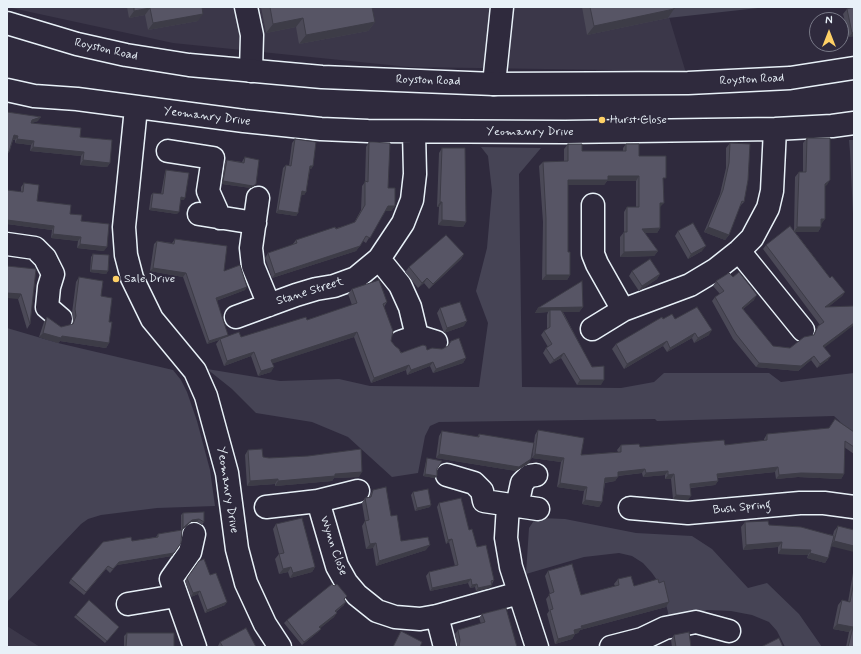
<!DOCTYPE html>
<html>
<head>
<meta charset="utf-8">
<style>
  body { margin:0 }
  #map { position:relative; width:861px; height:654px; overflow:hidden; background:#2f2a3d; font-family:Mynerve,sans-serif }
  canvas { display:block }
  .frame { position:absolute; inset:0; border:8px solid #e8f1f8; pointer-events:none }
  .north { position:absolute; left:809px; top:12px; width:40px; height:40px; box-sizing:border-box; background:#2f2a3d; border:1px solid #797a88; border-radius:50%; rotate:0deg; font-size:11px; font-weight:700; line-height:16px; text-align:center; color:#e8f1f8 }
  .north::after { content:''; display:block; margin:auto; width:14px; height:18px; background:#ffd166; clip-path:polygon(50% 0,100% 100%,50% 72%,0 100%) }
</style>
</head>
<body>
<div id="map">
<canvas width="861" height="654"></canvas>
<div class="frame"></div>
<div class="north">N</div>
</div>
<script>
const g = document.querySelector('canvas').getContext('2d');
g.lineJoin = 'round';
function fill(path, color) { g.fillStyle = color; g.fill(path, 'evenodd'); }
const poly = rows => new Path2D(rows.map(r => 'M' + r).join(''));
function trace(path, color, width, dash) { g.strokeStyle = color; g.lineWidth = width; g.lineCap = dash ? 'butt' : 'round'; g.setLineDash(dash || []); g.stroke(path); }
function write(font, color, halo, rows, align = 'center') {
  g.font = font + ' Mynerve,sans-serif'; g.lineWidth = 3; g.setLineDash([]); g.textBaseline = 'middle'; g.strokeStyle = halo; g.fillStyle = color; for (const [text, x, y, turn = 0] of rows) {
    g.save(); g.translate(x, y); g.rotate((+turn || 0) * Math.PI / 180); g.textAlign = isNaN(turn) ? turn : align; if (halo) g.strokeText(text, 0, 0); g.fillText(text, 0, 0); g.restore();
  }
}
fill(poly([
  [7,7,666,7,686,73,612,70,409,67,173,43],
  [7,626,40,647,7,647]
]), '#3b3749');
fill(poly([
  [666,7,767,7,668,18],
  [849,140,854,140,854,235,850,152],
  [481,147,541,148,519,174,522,387,621,388,654,382,664,373,769,373,781,382,854,373,854,435,834,416,657,421,655,419,439,422,430,426,425,436,418,473,392,477,348,437,312,422,256,413,232,389,207,369,280,381,339,379,370,386,479,387,488,323,476,291,487,248,492,191,488,156],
  [7,328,58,343,173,370,181,380,187,392,197,421,210,470,215,506,157,508,101,515,88,519,81,524,7,602],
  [540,518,565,519,636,533,692,536,712,549,748,588,767,583,799,614,822,647,785,647,777,631,769,622,752,615,731,611,707,610,670,620,663,593,659,583,652,573,643,563,632,556,619,553,584,557,526,574,529,528,535,519]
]), '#464455');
const minor = poly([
  [246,7,252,35,251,71],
  [494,84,502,7],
  [7,90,34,96,77,99,244,121,321,129,368,131,565,132,775,129,832,126,854,123],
  [136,108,124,227,126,255,132,278,152,319,195,371,206,396,227,473,237,549,246,583,265,624,280,647],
  [168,151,213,158,208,191,220,218],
  [258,198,251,248,253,266,269,305],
  [593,205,593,254,597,264,623,310],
  [199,214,255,223],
  [7,244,35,248,45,258,53,274,49,287,47,307,61,319],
  [739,251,803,330],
  [379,259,400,285,410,307,417,336],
  [236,317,296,295,316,289,334,286,356,278,379,259,403,223,412,200,415,174,414,132],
  [592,329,623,310,690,285,715,270,739,251,752,238,768,208,772,191,775,129],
  [400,342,417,336,436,342],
  [447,475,474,483,482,491,484,501,538,509],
  [318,501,337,566,346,582,357,595,377,611,395,617,420,619,437,616,519,593],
  [508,505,506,538,511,567,537,647],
  [517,506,522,483,529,476,536,475],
  [266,507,318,501,358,491],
  [630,508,688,513,800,503,824,503,854,507],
  [194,534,190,552,171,579,195,647],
  [128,604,176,596],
  [437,616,445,647],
  [611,647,642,639,665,628,696,622,729,631]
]);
const major = poly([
  [7,23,77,44,126,55,189,65,322,77,494,84,688,83,790,78,854,68]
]);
trace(minor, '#e8f1f8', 25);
trace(major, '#e8f1f8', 25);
trace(minor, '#2f2a3d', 22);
trace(major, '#2f2a3d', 22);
fill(poly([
  [127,7,202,7,198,21,148,30,145,15,129,18],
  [261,7,372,7,375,22,368,31,299,44,296,27,266,33],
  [582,7,674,7,674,9,668,18,587,35],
  [854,7,854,36,849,37,843,14,847,9],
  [7,112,38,121,31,123,80,137,110,163,107,167,80,165,81,156,30,151,31,145,15,143,15,140,13,140,9,152,7,155],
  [807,138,830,180,825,186,825,219,821,224,821,227,818,232,795,232,830,278,845,292,842,296,828,307,824,348,828,360,817,368,811,360,798,371,756,367,733,339,712,301,715,297,720,294,713,286,716,281,733,277,754,300,743,309,773,346,790,348,813,336,815,331,820,325,763,249,766,245,794,231,795,177,799,172,803,172,803,143],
  [295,139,313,166,311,169,310,169,306,192,304,195,301,195,298,213,296,216,276,213,283,168,286,165,289,166,292,143],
  [369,142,388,188,395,206,391,211,385,211,366,243,363,241,356,251,272,278,265,258,268,253,292,245,296,240,354,223,361,210,362,186,365,182,366,147],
  [730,143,744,202,740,206,729,235,725,240,704,232,720,194,726,168,726,148],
  [568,144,582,151,623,151,623,148,626,144,639,156,663,182,660,207,660,228,657,233,645,233,658,251,654,256,620,257,620,237,624,232,624,212,627,207,636,207,636,181,607,181,604,185,568,185,568,252,570,275,567,280,542,280,543,222,539,166,543,162,564,161,564,149],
  [442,148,466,222,463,227,438,225,439,207,437,207,439,153],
  [245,157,254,186,251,188,222,184,225,162,227,160,242,162,243,160],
  [166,170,184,200,181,200,177,214,149,210,151,195,153,193,161,194,165,172],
  [24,183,37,201,70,214,81,221,104,251,77,248,78,241,51,238,52,230,7,224,7,190,21,192,21,187],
  [678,231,702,251,688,259,675,236],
  [175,239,224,271,245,290,216,301,226,337,241,337,307,320,352,305,348,294,352,289,387,302,384,307,391,341,395,346,401,353,427,350,466,358,463,363,433,373,430,366,407,375,406,370,371,383,354,337,273,363,271,372,258,376,251,356,224,366,216,344,219,340,207,344,183,277,150,271,154,244,157,241,172,243],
  [93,254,108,271,106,274,90,272,91,257],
  [464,254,461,259,429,289,424,283,418,288,405,272,409,267],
  [36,269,30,324,27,329,18,299],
  [632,271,660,274,657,279,639,291,629,276],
  [79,277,101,296,109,322,109,343,106,348,60,341,58,343,39,337,44,322,47,317,61,327,72,325,73,321,72,313,76,282],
  [583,307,579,312,563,312,601,385,577,385,561,358,550,364,543,353,546,348,548,347,541,335,544,331,547,329,547,315,548,312,535,313,538,308],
  [440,308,464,326,444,333,437,313],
  [663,319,675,319,709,335,694,343,692,338,667,352,663,346,624,369,612,349,616,344],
  [829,428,854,432,854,454,844,447,844,474,841,479,798,477,776,479,775,472,718,478,718,481,715,485,691,488,688,500,673,499,671,479,665,479,665,475,643,477,642,473,618,476,615,481,605,483,602,502,599,507,582,504,584,491,557,487,561,462,532,458,535,435,538,430,581,455,618,452,617,450,621,445,640,447,725,445,764,441,764,439,767,434],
  [442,431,477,437,479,434,531,459,528,464,516,471,436,458,439,436],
  [248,450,263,457,359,477,334,478,332,481,275,486,275,484,247,486,245,455],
  [427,458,437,469,435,478,423,476,426,461],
  [373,490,391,516,401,541,426,550,376,566,373,548,366,549,362,526,365,521,362,503,365,498,369,498,370,495],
  [413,492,430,507,415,511,411,495],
  [439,503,469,530,494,580,490,588,476,591,475,587,470,588,468,583,430,591,426,576,429,572,455,566,449,542,446,544,437,507],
  [204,512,204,522,202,525,197,522,191,522,182,530,181,543,172,556,117,565,110,573,106,569,84,595,69,583,71,579,132,541,156,537,158,534,181,530,181,515,183,513],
  [745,522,833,535,834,531,838,526,854,530,831,546,828,558,825,563,807,558,808,555,778,554,778,547,743,550,741,527],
  [276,524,315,567,312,572,290,578,288,572,279,574,275,559,279,554,273,529],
  [199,561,210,575,225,605,205,613,198,594,191,597,185,581],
  [854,567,854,647,846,647,849,632,833,629,838,605,842,600,848,602],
  [548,571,581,595,615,586,614,584,618,579,634,586,659,583,669,602,666,607,580,630,578,633,575,634,572,639,555,644,547,614,549,611,546,599,550,594,545,576],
  [344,600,344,605,336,612,334,617,320,628,318,632,302,645,284,623,287,620],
  [482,614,517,647,457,647,457,644,455,634,458,630,481,624,479,618],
  [76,615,119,627,105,643,74,617],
  [127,633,174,647,124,647,124,636],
  [674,635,691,647,672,647,671,640],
  [220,642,256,647,218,647,218,646]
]), '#4b4957');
fill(poly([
  [397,7,412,7,396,9],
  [150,8,145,15,129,18,134,11],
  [674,9,668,18,587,35,594,26],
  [203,14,198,21,148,30,153,23],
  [303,18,296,27,266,33,273,24],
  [375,22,368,31,299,44,306,35],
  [854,32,854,36,849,37,852,33],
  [41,117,38,121,29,124,32,120],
  [14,135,18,136,15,140,11,139],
  [17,139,34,141,31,145,15,143],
  [33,147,84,152,81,156,30,151],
  [83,160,110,163,107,167,80,165],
  [310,166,313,166,311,169,308,169],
  [608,176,639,176,636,181,607,181,604,185,565,185,568,180],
  [830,180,827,185,821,189,825,184],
  [223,181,256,184,254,186,251,188,222,184],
  [302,191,306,192,304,195,299,195],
  [181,197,185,198,184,200,180,200],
  [440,202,442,202,439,207,437,207],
  [660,203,664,203,660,207,656,207],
  [388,206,395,206,391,211,385,211],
  [151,208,179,212,177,214,149,210],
  [278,210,298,213,296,216,276,213],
  [821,219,825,219,821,224,818,224],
  [7,220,54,226,52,230,7,224],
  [442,220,466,222,463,227,438,225],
  [708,227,729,235,725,240,704,232],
  [797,227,821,227,818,232,794,232],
  [660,228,657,233,639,233,642,229],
  [53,234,81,237,78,241,51,238],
  [80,244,107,247,104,251,77,248],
  [360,246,356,251,272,278,275,274],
  [706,246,702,251,688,259,691,254],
  [658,251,654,256,620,257,624,252],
  [464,254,461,259,429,289,433,284],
  [153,268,186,273,183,277,150,271],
  [91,270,108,271,106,274,90,272],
  [660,274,657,279,639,291,642,286],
  [546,275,570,275,567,280,542,280],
  [427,278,424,283,418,288,422,283],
  [247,287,245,290,213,302,216,298],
  [845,292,842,296,822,312,825,307],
  [7,293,21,294,18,299,7,298],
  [757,295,754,300,739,312,742,308],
  [583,307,579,312,550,312,550,310,548,312,535,313,538,308],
  [467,321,464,326,444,333,447,328],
  [854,323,854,325,820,351,823,346],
  [712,330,709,335,694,343,698,338],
  [357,332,354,337,268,365,271,360],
  [43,333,109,343,106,348,60,341,58,343,39,337],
  [695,333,692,338,667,352,670,348],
  [228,335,226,338,220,339,219,340,207,344,209,341],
  [667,341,663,346,624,369,627,364],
  [254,352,251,356,224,366,227,361],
  [564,353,561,358,550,364,554,360],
  [814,356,811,360,798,371,756,367,759,363],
  [831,356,828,360,817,368,820,364],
  [466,358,463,363,433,373,436,369],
  [433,362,430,366,407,375,411,370],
  [409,365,406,370,371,383,374,378],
  [274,367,271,372,258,376,261,371],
  [580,380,604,380,601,385,577,385],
  [439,454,531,459,528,464,516,471,436,458],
  [535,454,564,458,561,462,532,458],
  [778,467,775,472,714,478,717,474],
  [645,469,642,473,615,476,618,472],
  [668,471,665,475,643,477,646,473],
  [362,472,359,477,334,478,332,481,275,486,278,481,335,474],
  [801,473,844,474,841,479,798,477,776,479,779,475],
  [425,474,437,476,435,478,423,476],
  [674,474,671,479,665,479,668,475],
  [618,477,615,481,602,483,605,478],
  [278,479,275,484,247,486,250,481],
  [718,481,715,485,687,488,690,484],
  [560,483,587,487,584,491,557,487],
  [676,495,691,496,688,500,673,499],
  [585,500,602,502,599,507,582,504],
  [431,505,430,507,415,511,417,508],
  [199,519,197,522,191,522,181,531,183,528,192,520],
  [452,539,449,542,446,544,448,540],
  [834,541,854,546,854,552,830,546],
  [782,542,778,547,743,550,746,545],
  [376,543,373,548,366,549,370,544],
  [430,545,426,550,376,566,379,561],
  [781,549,811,550,808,555,778,554],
  [174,553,172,556,117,565,110,573,119,562],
  [810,553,828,558,825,563,807,558],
  [291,567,288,572,279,574,283,569],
  [315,567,312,572,290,578,293,573],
  [471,579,468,583,430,591,432,588],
  [477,584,475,587,470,588,472,585],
  [492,585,490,588,476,591,478,588],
  [200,591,198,594,191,597,193,593],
  [227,602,225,605,205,613,207,610],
  [346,602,344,605,332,614,335,611],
  [669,602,666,607,580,630,578,633,570,635,574,630,581,626],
  [337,613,334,617,317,631,319,627],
  [837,624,853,627,849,632,833,629],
  [321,629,318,632,302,645,304,642],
  [575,634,572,639,555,644,558,639]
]), '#3d3c47');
const building = poly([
  [134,7,202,7,203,14,153,23,150,8,134,11,134,7],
  [270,7,372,7,375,22,306,35,303,18,273,24,270,7],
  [590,7,674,7,674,9,594,26,590,7],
  [854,7,854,32,852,33,847,9,854,7],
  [7,112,41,117,32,120,31,123,81,128,80,137,112,140,110,163,83,160,84,152,33,147,34,141,17,139,18,136,14,135,9,152,7,152,7,112],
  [807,138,830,138,830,180,825,184,825,219,821,219,821,227,797,227,799,172,806,172,807,138],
  [295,139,316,142,313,166,310,166,306,192,302,191,298,213,278,210,286,165,291,166,295,139],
  [369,142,390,143,388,188,395,188,395,206,388,206,370,238,366,236,360,246,275,274,268,253,297,243,296,240,335,227,336,229,355,222,365,205,365,181,368,182,369,142],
  [730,143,750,144,748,180,744,202,742,201,729,235,708,227,723,190,729,163,730,143],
  [568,144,582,144,582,151,626,151,626,144,639,144,639,156,666,156,666,178,663,178,664,203,660,203,660,228,642,229,658,251,624,252,624,232,627,232,627,207,639,207,639,176,608,176,608,180,568,180,568,252,570,252,570,275,546,275,546,218,543,162,568,161,568,144],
  [442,148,465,148,466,222,442,220,442,202,440,202,442,148],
  [245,157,259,160,256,184,253,186,223,181,227,160,244,163,245,157],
  [166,170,189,173,185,198,181,197,179,212,151,208,153,193,163,194,166,170],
  [24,183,39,185,37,201,71,205,70,214,82,215,81,221,109,224,107,247,80,244,81,237,53,234,54,226,7,220,7,190,23,192,24,183],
  [693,223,706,246,691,254,678,231,693,223],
  [790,226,830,278,832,276,845,292,825,307,854,306,854,323,823,346,831,356,820,364,814,356,801,366,759,363,736,334,715,297,724,291,716,281,729,273,733,277,739,272,757,295,742,308,773,346,790,348,804,337,814,335,818,326,824,322,766,245,790,226],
  [446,235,464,254,433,284,427,278,422,283,409,267,446,235],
  [175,239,227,246,224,271,240,265,247,287,216,298,228,335,209,341,186,273,153,268,157,241,174,244,175,239],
  [93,254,109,255,108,271,91,270,93,254],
  [650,259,660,274,642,286,632,271,650,259],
  [7,266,36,269,30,324,21,294,7,293,7,266],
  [79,277,103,281,101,296,112,298,109,322,112,322,109,343,62,336,61,338,43,333,47,317,61,327,73,324,76,316,75,309,79,277],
  [379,280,387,302,383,304,393,331,391,341,395,346,399,349,401,353,423,345,426,346,427,350,432,348,442,349,448,346,451,341,459,338,466,358,436,369,433,362,411,370,409,365,374,378,357,332,271,360,274,367,261,371,254,352,227,361,220,339,239,332,241,337,306,317,307,320,357,303,352,289,379,280],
  [582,281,583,307,538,308,582,281],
  [460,302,467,321,447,328,440,308,460,302],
  [697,307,712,330,698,338,695,333,670,348,667,341,627,364,616,344,662,317,663,319,672,314,675,319,697,307],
  [550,310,561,310,592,367,604,366,604,380,580,380,564,353,554,360,546,348,552,344,544,331,550,327,550,310],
  [835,419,854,432,854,447,845,441,844,474,801,473,779,475,778,467,717,474,718,481,690,484,691,496,676,495,674,474,668,475,668,471,646,473,645,469,618,472,618,477,605,478,602,502,585,500,587,487,560,483,564,458,535,454,538,430,584,438,581,455,621,452,621,445,639,444,640,447,724,440,725,445,767,440,767,434,829,428,835,419],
  [442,431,479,437,479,434,534,443,531,459,519,467,439,454,442,431],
  [262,449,263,457,269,458,308,456,361,449,362,472,335,474,335,476,278,481,278,479,250,481,248,450,262,449],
  [427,458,442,461,437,469,437,476,425,474,427,458],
  [386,487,391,516,397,515,401,541,428,537,430,545,379,561,376,543,370,544,365,521,369,520,365,498,371,497,373,490,386,487],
  [428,489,431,505,417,508,413,492,428,489],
  [461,498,469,530,472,529,477,547,486,545,494,580,491,581,492,585,478,588,477,584,472,585,471,579,432,588,429,572,458,565,452,539,448,540,439,503,461,498],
  [204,512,204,522,199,519,192,520,183,528,183,513,204,512],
  [302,518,315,567,293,573,291,567,283,569,279,554,284,553,276,524,302,518],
  [768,521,769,525,801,527,834,536,828,558,810,553,811,550,781,549,782,542,746,545,745,522,768,521],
  [838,526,854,530,854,546,834,541,838,526],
  [182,530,181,543,174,553,119,562,113,569,108,566,86,592,71,579,103,542,131,537,132,541,158,537,158,534,182,530],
  [204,559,210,575,216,573,227,602,207,610,200,591,193,593,187,578,199,561,204,559],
  [572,564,581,595,619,585,618,579,631,576,634,586,658,579,659,583,664,581,669,602,581,626,582,628,574,630,575,634,558,639,550,610,553,609,549,594,554,592,548,571,572,564],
  [854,581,854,647,848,647,853,627,837,624,842,600,850,602,854,581],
  [332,584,334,586,337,584,347,596,344,599,346,602,335,611,337,613,319,627,321,629,304,642,287,620,332,584],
  [89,600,119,627,107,641,76,615,89,600],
  [506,608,517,647,459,647,460,640,458,630,485,622,482,614,506,608],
  [246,628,256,647,223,647,220,642,246,628],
  [401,631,422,642,420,647,393,647,401,631],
  [689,632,691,647,676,647,674,635,689,632],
  [127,633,174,633,174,647,126,647,127,633],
  [779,638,783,647,761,647,779,638]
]);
fill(building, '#575565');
trace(building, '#3d3c47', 1);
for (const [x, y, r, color] of [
  [602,120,4,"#ffd166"],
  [116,279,4,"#ffd166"]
]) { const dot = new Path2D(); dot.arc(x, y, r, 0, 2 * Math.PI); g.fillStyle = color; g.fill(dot); trace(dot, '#2f2a3d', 1.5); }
write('12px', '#e8f1f8', '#2f2a3d', [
  ["Royston Road",106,50,13],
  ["Royston Road",752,80,-3],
  ["Royston Road",428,81,2],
  ["Yeomanry Drive",207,117,7],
  ["Yeomanry Drive",530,132],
  ["Stane Street",310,292,-17],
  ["Yeomanry Drive",227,490,81],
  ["Bush Spring",742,508,-6],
  ["Wynn Close",333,546,71]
]);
write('12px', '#e8f1f8', '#2f2a3d', [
  ["Hurst Close",610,120],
  ["Sale Drive",124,279]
], 'left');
</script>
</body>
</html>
